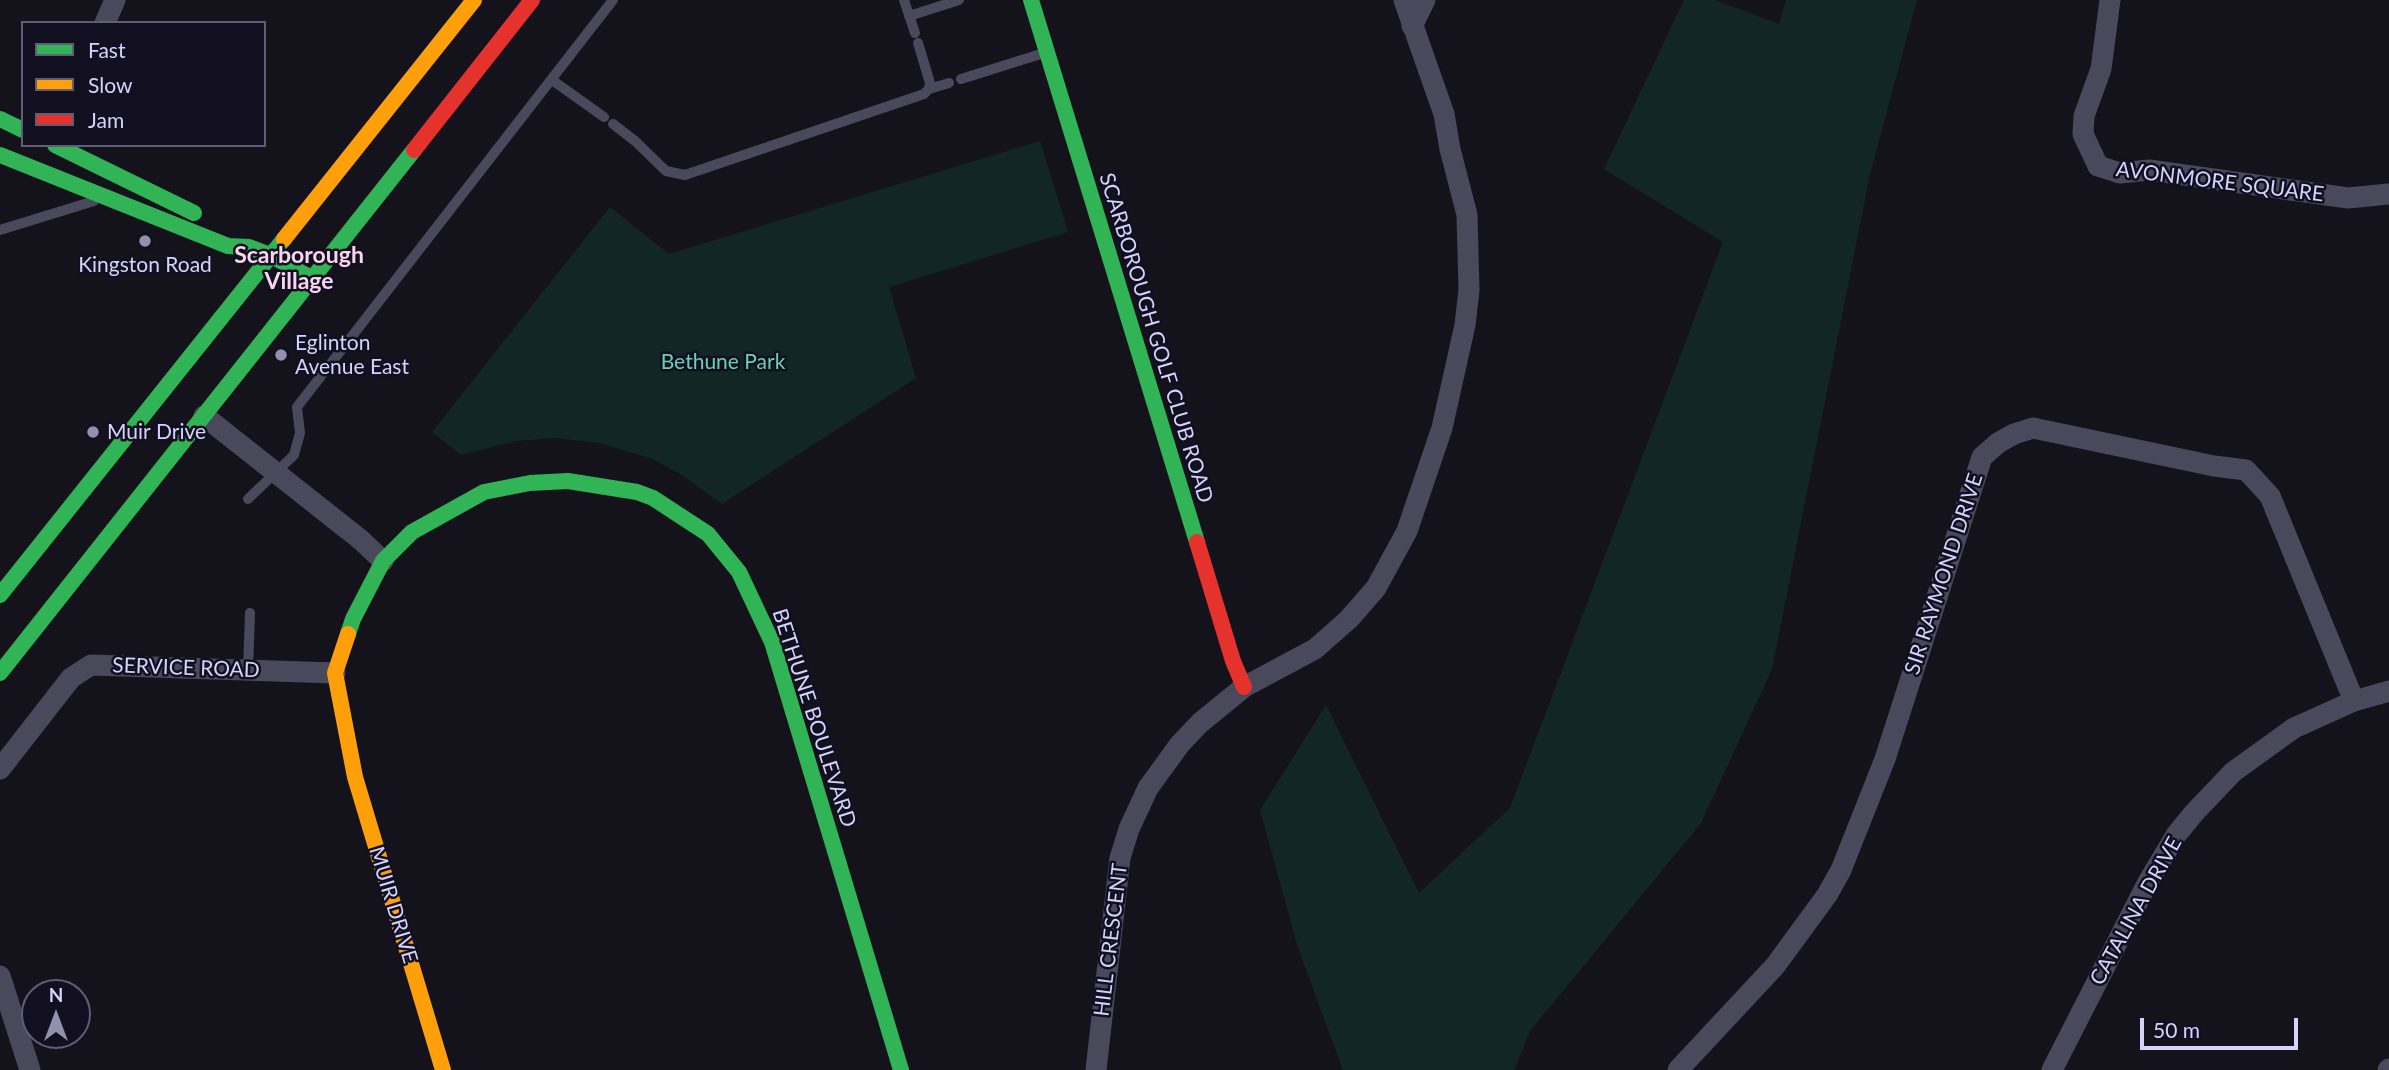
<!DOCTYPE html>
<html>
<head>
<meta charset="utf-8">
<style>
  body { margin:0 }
  #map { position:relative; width:2389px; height:1070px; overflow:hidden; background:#14131c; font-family:Lato,sans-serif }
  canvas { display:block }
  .legend { position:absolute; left:21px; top:21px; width:245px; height:126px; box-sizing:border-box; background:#110f20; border:2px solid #605d77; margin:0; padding:9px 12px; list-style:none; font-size:21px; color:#d6d3fa }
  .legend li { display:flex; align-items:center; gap:14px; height:35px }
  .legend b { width:35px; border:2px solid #605d77 }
  .north { position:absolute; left:21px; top:979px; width:70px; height:70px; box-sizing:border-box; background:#110f20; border:2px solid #605d77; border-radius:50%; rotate:0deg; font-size:19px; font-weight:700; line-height:28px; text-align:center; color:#d6d3fa }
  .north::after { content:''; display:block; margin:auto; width:24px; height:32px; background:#9290ac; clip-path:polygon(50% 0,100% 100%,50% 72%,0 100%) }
  .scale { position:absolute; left:2140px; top:1018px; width:158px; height:32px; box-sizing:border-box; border:4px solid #d6d3fa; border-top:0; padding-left:9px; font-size:21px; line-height:24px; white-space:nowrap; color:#d6d3fa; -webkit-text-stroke:5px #110f20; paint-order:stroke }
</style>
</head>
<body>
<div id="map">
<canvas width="2389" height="1070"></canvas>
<ul class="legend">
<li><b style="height:9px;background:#30b455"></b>Fast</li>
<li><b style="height:9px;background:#ff9f0a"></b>Slow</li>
<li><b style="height:9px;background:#e5322d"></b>Jam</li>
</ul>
<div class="north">N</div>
<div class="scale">50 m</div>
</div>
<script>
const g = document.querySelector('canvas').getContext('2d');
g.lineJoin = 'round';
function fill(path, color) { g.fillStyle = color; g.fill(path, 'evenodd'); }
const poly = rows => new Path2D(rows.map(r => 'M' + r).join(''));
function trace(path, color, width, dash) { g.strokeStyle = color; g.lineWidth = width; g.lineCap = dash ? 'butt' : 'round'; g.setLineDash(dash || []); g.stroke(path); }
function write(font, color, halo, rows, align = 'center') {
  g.font = font + ' Lato,sans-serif'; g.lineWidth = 5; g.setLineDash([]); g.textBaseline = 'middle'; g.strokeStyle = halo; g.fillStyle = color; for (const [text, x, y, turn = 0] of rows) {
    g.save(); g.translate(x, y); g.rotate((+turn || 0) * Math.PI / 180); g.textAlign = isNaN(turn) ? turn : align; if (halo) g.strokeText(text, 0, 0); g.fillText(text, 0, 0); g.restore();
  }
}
fill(poly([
  [1684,0,1715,0,1779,24,1786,0,1917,0,1870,174,1772,669,1701,823,1530,1031,1514,1070,1343,1070,1298,948,1260,810,1326,705,1419,893,1510,808,1723,242,1604,169],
  [1040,141,1068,232,889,287,916,378,722,504,679,473,650,458,599,443,555,438,516,441,461,455,432,432,610,207,669,254]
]), '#132626');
trace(poly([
  [904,0,915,33],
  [909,16,959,0],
  [961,79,1044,53],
  [552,80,604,117],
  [929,89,949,83],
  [613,124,635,141,666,171,685,175,924,94,929,89,930,83,918,43],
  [0,230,94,201],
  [248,499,294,455,300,433,297,407,613,0],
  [248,670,250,613]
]), '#4a495b', 10);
trace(poly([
  [2110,0,2101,69,2084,116,2083,134,2098,166,2120,173,2149,170,2348,198,2389,194],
  [105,23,115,0],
  [1412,26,1425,0],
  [204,416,361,540,383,561],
  [0,769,71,678,91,665,335,673],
  [0,976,30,1070],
  [1096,1070,1120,858,1129,829,1148,788,1180,744,1200,723,1244,687,1315,649,1349,619,1376,588,1407,531,1442,428,1465,325,1469,290,1467,215,1450,149,1444,114,1404,0],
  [1678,1070,1775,966,1827,895,1841,870,1885,759,1982,457,1998,443,2014,434,2033,428,2214,466,2246,470,2270,496,2354,701],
  [2052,1070,2148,882,2176,835,2194,813,2233,772,2294,728,2354,701,2389,691],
  [2388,1070,2389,1069]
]), '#4a495b', 21);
trace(poly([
  [1031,0,1197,542],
  [0,119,23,130],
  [55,145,194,213],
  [0,155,228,246,249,247,270,255,313,279],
  [0,595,284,239],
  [348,634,353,619,383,561,412,532,484,492,530,483,568,481,637,492,653,498,708,534,739,572,772,642,901,1070],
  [0,673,414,150]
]), '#30b455', 16);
trace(poly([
  [284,239,474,0],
  [348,634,335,673,355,777,443,1070]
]), '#ff9f0a', 16);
trace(poly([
  [414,150,532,0],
  [1197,542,1233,661,1244,687]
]), '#e5322d', 16);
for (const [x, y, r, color] of [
  [145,241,7,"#9290ac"],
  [281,355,7,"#9290ac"],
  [93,432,7,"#9290ac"]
]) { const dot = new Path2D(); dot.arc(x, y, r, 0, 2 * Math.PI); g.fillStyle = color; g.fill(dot); trace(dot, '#110f20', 2.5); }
write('21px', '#d6d3fa', '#110f20', [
  ["AVONMORE SQUARE",2220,182,7],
  ["SCARBOROUGH GOLF CLUB ROAD",1156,338,73],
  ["SIR RAYMOND DRIVE",1944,574,-72],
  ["SERVICE ROAD",186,668,2],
  ["BETHUNE BOULEVARD",814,718,72],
  ["MUIR DRIVE",393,905,73],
  ["CATALINA DRIVE",2136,911,-61],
  ["HILL CRESCENT",1111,940,-83]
]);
write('21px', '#d6d3fa', '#110f20', [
  ["Kingston Road",145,265,"center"],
  ["Eglinton",295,343],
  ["Avenue East",295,367],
  ["Muir Drive",107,432]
], 'left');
write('21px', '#68d1b2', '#110f20', [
  ["Bethune Park",723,362]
]);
write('bold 23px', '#fad5ee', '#110f20', [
  ["Scarborough",299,256],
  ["Village",299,282]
]);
</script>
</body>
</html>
